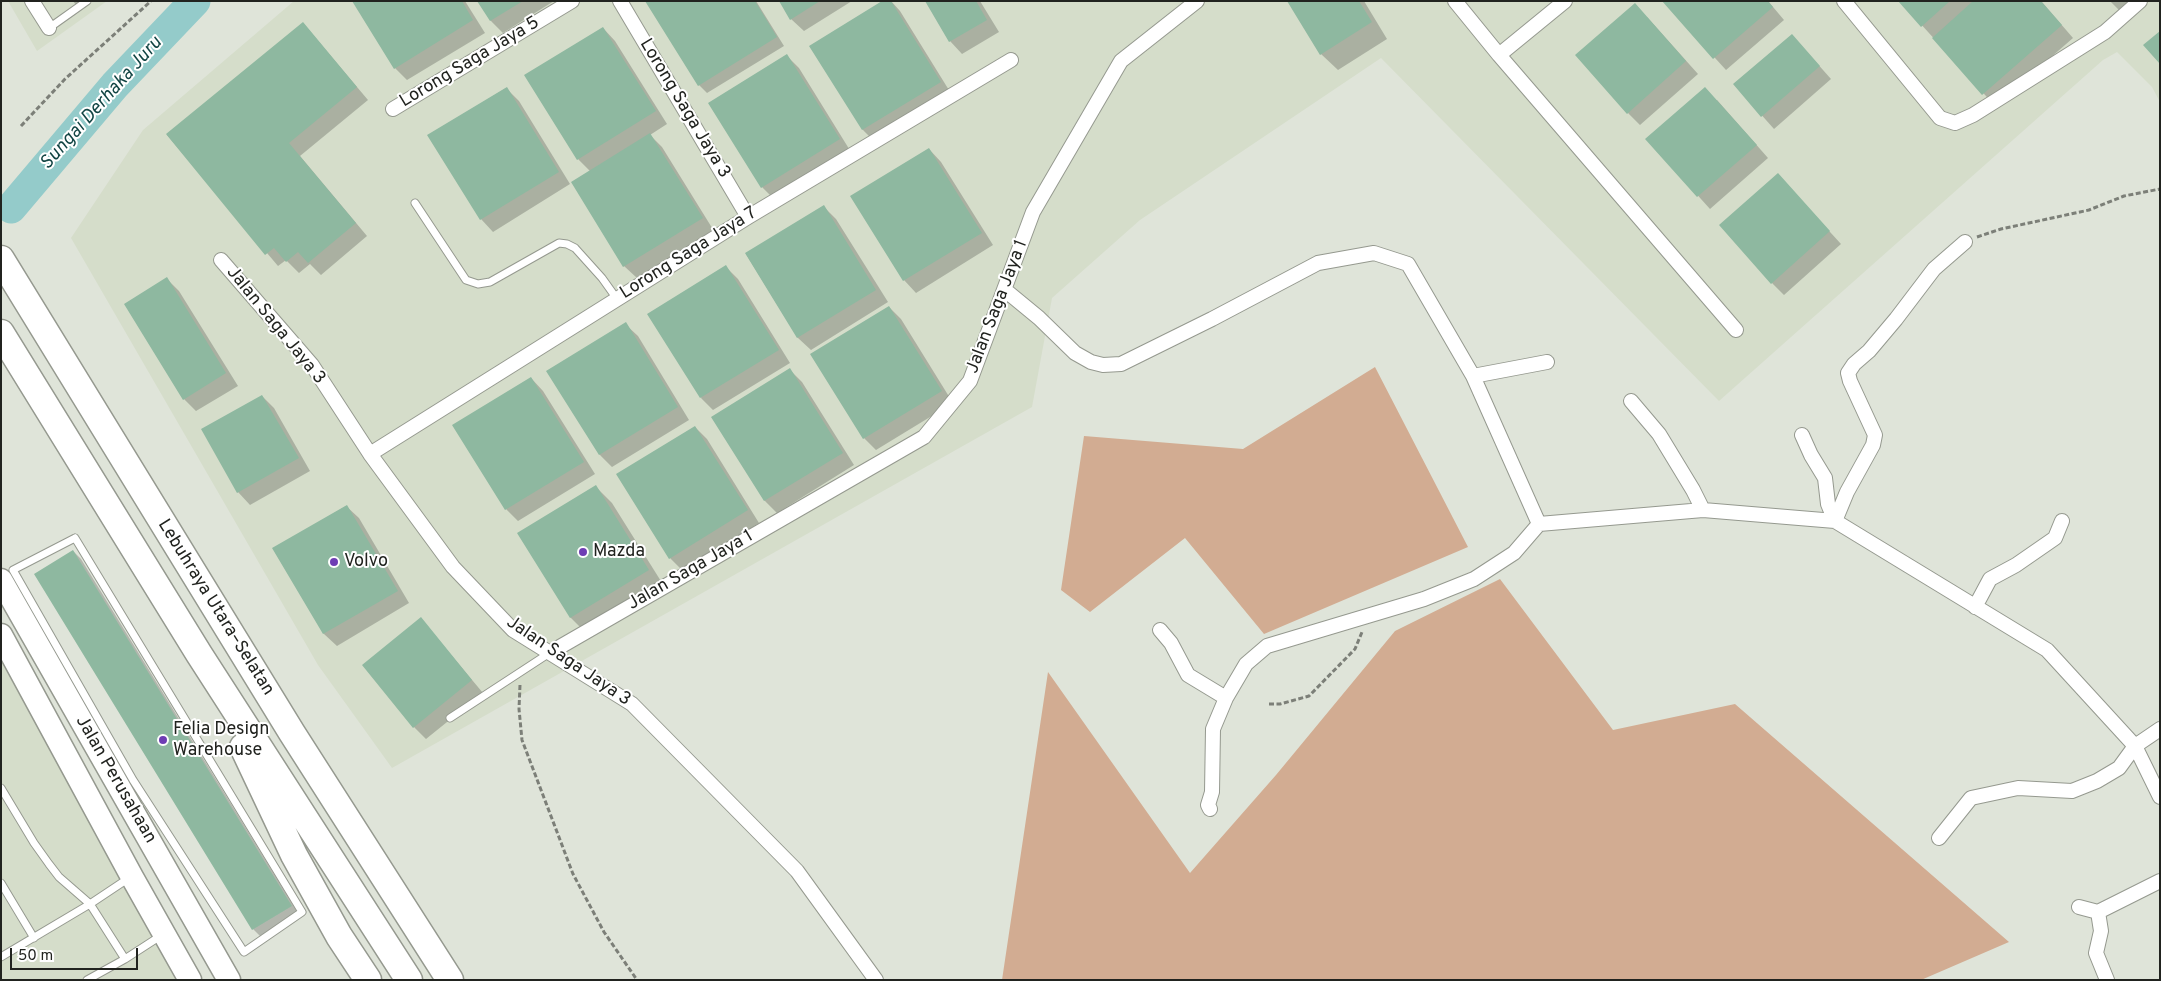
<!DOCTYPE html>
<html>
<head>
<meta charset="utf-8">
<style>
  body { margin:0 }
  #map { position:relative; width:2161px; height:981px; overflow:hidden; background:#dfe4d9; font-family:Overpass,sans-serif }
  canvas { display:block }
  .frame { position:absolute; inset:0; border:2px solid #21231f; pointer-events:none }
  .scale { position:absolute; left:10px; top:948px; width:128px; height:22px; box-sizing:border-box; border:2px solid #21231f; border-top:0; padding-left:6px; font-size:15px; line-height:18px; white-space:nowrap; color:#21231f; -webkit-text-stroke:4px #fff; paint-order:stroke }
</style>
</head>
<body>
<div id="map">
<canvas width="2161" height="981"></canvas>
<div class="frame"></div>
<div class="scale">50 m</div>
</div>
<script>
const g = document.querySelector('canvas').getContext('2d');
g.lineJoin = 'round';
function fill(path, color) { g.fillStyle = color; g.fill(path, 'evenodd'); }
const poly = rows => new Path2D(rows.map(r => 'M' + r).join(''));
function trace(path, color, width, dash) { g.strokeStyle = color; g.lineWidth = width; g.lineCap = dash ? 'butt' : 'round'; g.setLineDash(dash || []); g.stroke(path); }
function write(font, color, halo, rows, align = 'center') {
  g.font = font + ' Overpass,sans-serif'; g.lineWidth = 4; g.setLineDash([]); g.textBaseline = 'middle'; g.strokeStyle = halo; g.fillStyle = color; for (const [text, x, y, turn = 0] of rows) {
    g.save(); g.translate(x, y); g.rotate((+turn || 0) * Math.PI / 180); g.textAlign = isNaN(turn) ? turn : align; if (halo) g.strokeText(text, 0, 0); g.fillText(text, 0, 0); g.restore();
  }
}
fill(poly([
  [8,1,107,1,37,51],
  [294,1,2160,1,2160,102,2152,87,2117,52,2103,60,1719,401,1381,58,1140,220,1052,298,1032,407,392,768,318,665,71,238,143,130],
  [1,661,177,980,1,980]
]), '#d5ddca');
fill(poly([
  [1375,367,1468,547,1264,634,1185,538,1090,612,1061,590,1084,436,1243,449],
  [1500,579,1613,730,1735,704,2009,942,1921,980,1002,980,1048,672,1190,873,1276,775,1395,631]
]), '#d2ac92');
fill(poly([
  [73,1,83,1,76,5],
  [354,1,465,1,485,33,407,80,395,68],
  [478,1,554,1,503,33,491,21],
  [647,1,756,1,784,46,707,93,699,85],
  [781,1,852,1,804,31,791,19],
  [891,1,900,11,952,95,875,142,863,130,811,46],
  [926,1,980,1,999,32,962,54,950,41],
  [1288,1,1364,1,1387,39,1338,70,1321,54],
  [1663,1,1768,1,1784,20,1726,70],
  [1900,1,2041,1,2073,38,1995,106],
  [2110,1,2131,1,2120,11],
  [1647,17,1698,74,1640,125,1628,113],
  [303,23,368,100,300,156,367,236,321,275,310,264,299,273,286,260,278,266,167,135],
  [603,28,615,41,667,124,650,135,662,147,714,231,637,278,624,266,590,171,578,159],
  [1792,35,1831,79,1774,129,1734,84],
  [787,56,799,68,851,152,774,199,762,187],
  [506,88,519,101,570,184,493,232,481,219,429,136],
  [1717,100,1768,158,1710,209,1647,139],
  [929,149,941,162,993,245,916,293,904,280],
  [1778,175,1841,244,1784,295,1772,283],
  [824,207,836,219,888,302,811,350,798,338,746,254],
  [726,267,738,279,790,363,713,410,701,398],
  [167,279,179,291,238,386,196,411,184,399],
  [889,307,901,319,953,403,876,450,864,438],
  [625,324,638,336,689,420,612,467,600,455,548,371],
  [790,370,802,382,854,465,777,513,765,501,713,417],
  [531,378,543,391,595,474,518,521,506,509],
  [262,396,274,408,310,471,250,505,238,492],
  [695,427,707,439,759,523,682,570,670,558],
  [596,487,612,503,664,586,587,634,571,618,519,534],
  [346,506,359,518,409,603,337,646,324,634,274,549],
  [73,551,81,559,299,915,261,937,253,929,36,574],
  [421,619,483,693,426,739,414,727]
]), '#0003');
trace(poly([
  [11,208,115,85,195,1]
]), '#94cbca', 31);
fill(poly([
  [352,1,462,1,473,20,394,69],
  [477,1,523,1,490,21],
  [645,1,755,1,777,37,698,86],
  [779,1,820,1,790,20],
  [882,1,891,1,941,82,862,130,809,46],
  [925,1,976,1,987,20,949,42],
  [1287,1,1359,1,1372,22,1320,55],
  [1662,1,1768,1,1773,7,1713,59],
  [1898,1,1950,1,1921,27],
  [1973,1,2041,1,2062,25,1982,95,1932,38],
  [1635,3,1686,61,1627,114,1575,55],
  [303,22,357,87,289,143,356,223,308,263,298,252,286,262,274,248,265,255,166,134],
  [603,27,656,111,577,160,524,75],
  [2160,31,2160,64,2143,45],
  [1792,34,1820,66,1761,117,1733,84],
  [787,54,840,139,761,188,708,103],
  [507,87,559,172,480,220,427,135],
  [1705,87,1757,145,1697,197,1645,139],
  [650,133,703,218,623,267,571,182],
  [929,148,982,233,903,281,850,196],
  [1778,173,1830,231,1771,284,1719,225],
  [824,205,876,290,797,338,745,253],
  [726,265,779,350,700,398,647,314],
  [167,277,226,373,183,400,124,304],
  [889,306,942,391,863,439,810,354],
  [626,322,678,407,599,455,546,371],
  [790,368,843,453,764,501,711,417],
  [531,377,584,462,505,510,452,425],
  [262,395,299,458,237,493,201,429],
  [695,426,748,510,669,559,616,474],
  [596,485,649,570,570,618,517,533],
  [347,505,398,591,323,634,272,548],
  [73,550,292,906,252,930,34,574],
  [421,617,472,680,413,728,362,665]
]), '#8eb8a0');
const lane = poly([
  [49,28,87,1],
  [415,203,466,280,478,284,490,282,559,243,567,244,575,248,602,278,617,299],
  [75,538,302,912,244,952,133,780,13,570,75,538],
  [450,718,551,652],
  [1,788,34,843,49,864,59,877,90,904,125,959],
  [1,883,34,938],
  [1,957,90,904,129,878],
  [87,980,125,959,162,935]
]);
const street = poly([
  [32,1,49,28],
  [620,1,748,217],
  [1455,1,1499,55,1736,330],
  [1844,1,1940,118,1955,123,1973,115,2105,32,2140,1],
  [1499,55,1565,1],
  [393,109,572,1],
  [221,260,312,365,370,454,453,567,513,630,632,704,797,871,876,980],
  [1005,290,1039,318,1075,353,1091,362,1103,365,1121,364,1212,319,1318,263,1374,253,1408,264,1473,376,1539,524],
  [1473,376,1547,362],
  [1631,401,1659,434,1693,490,1703,510],
  [1802,435,1811,455,1825,478,1828,504,1835,521],
  [370,454,748,217,1011,60],
  [1835,521,1847,492,1873,445,1875,435,1850,381,1848,373,1854,364,1869,351,1896,319,1934,269,1965,242],
  [1975,607,1990,579,2016,565,2055,538,2062,521],
  [1160,630,1171,643,1188,675,1226,698],
  [551,652,924,437,970,381,1033,212,1121,61,1197,1],
  [1210,809,1208,805,1212,792,1213,729,1226,698,1246,664,1267,646,1424,599,1474,579,1514,553,1539,524,1703,510,1835,521,2047,650,2135,746,2160,797],
  [1939,838,1971,798,2018,788,2072,791,2097,781,2119,768,2135,746,2160,729],
  [2079,907,2098,912,2160,881],
  [2098,912,2101,931,2096,953,2107,980]
]);
const primary = poly([
  [1,580,229,980],
  [1,635,132,877,190,980]
]);
const highway = poly([
  [1,259,292,733,450,980],
  [1,333,199,654,409,980],
  [243,747,294,855,339,936,368,980]
]);
trace(lane, '#95998f', 9);
trace(street, '#95998f', 16);
trace(primary, '#95998f', 25);
trace(highway, '#95998f', 29);
trace(poly([
  [21,126,65,79,151,1],
  [1977,237,2001,229,2089,210,2124,196,2160,189],
  [520,685,519,709,522,740,573,874,604,932,637,980],
  [1269,704,1280,704,1309,696,1355,649,1362,632]
]), '#7c7f78', 3, [5, 2.5]);
trace(lane, '#fff', 7);
trace(street, '#fff', 14);
trace(primary, '#fff', 22);
trace(highway, '#fff', 26);
for (const [x, y, r, color] of [
  [583,552,5,"#6e3db4"],
  [334,562,5,"#6e3db4"],
  [163,740,5,"#6e3db4"]
]) { const dot = new Path2D(); dot.arc(x, y, r, 0, 2 * Math.PI); g.fillStyle = color; g.fill(dot); trace(dot, '#fff', 2); }
write('18px', '#21231f', '#fff', [
  ["Lorong Saga Jaya 5",470,63,-31],
  ["Lorong Saga Jaya 3",684,109,59],
  ["Lorong Saga Jaya 7",689,254,-32],
  ["Jalan Saga Jaya 1",998,307,-69],
  ["Jalan Saga Jaya 3",275,326,51],
  ["Jalan Saga Jaya 1",691,571,-30],
  ["Lebuhraya Utara–Selatan",215,608,58],
  ["Jalan Saga Jaya 3",568,662,34],
  ["Jalan Perusahaan",115,780,60]
]);
write('18px', '#21231f', '#fff', [
  ["Mazda",593,552],
  ["Volvo",344,562],
  ["Felia Design",173,730],
  ["Warehouse",173,751]
], 'left');
write('italic 19px', '#124544', '#fff', [
  ["Sungai Derhaka Juru",102,104,-48]
]);
</script>
</body>
</html>
